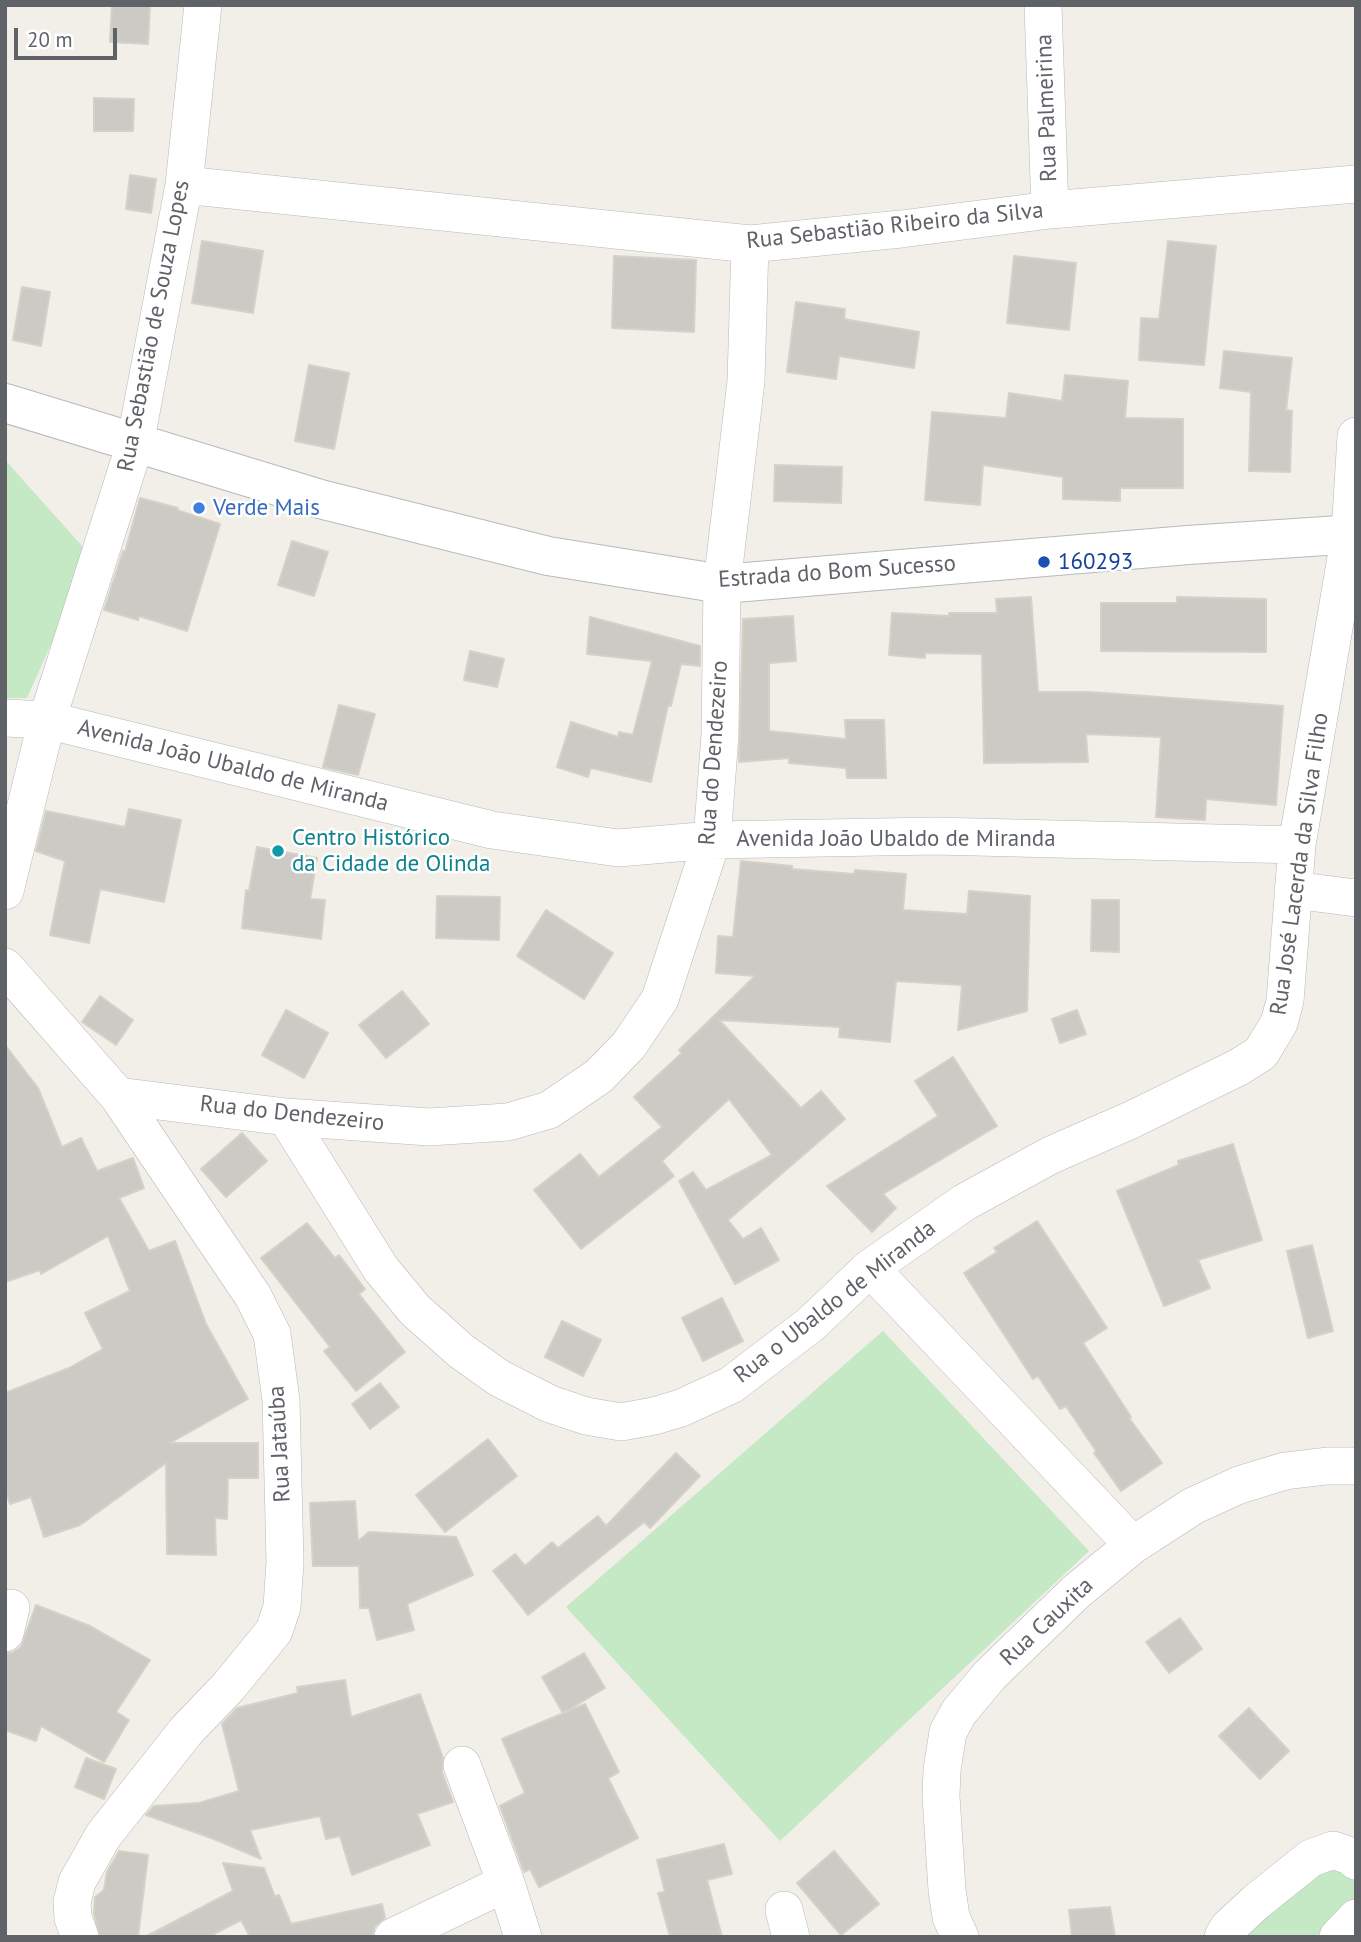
<!DOCTYPE html>
<html>
<head>
<meta charset="utf-8">
<style>
  body { margin:0 }
  #map { position:relative; width:1361px; height:1942px; overflow:hidden; background:#f1efe8; font-family:"PT Sans",sans-serif }
  canvas { display:block }
  .frame { position:absolute; inset:0; border:7px solid #5f6368; pointer-events:none }
  .scale { position:absolute; left:14px; top:28px; width:103px; height:32px; box-sizing:border-box; border:4px solid #5f6368; border-top:0; padding-left:9px; font-size:21px; line-height:24px; white-space:nowrap; color:#5f6368; -webkit-text-stroke:5px #fff; paint-order:stroke }
</style>
</head>
<body>
<div id="map">
<canvas width="1361" height="1942"></canvas>
<div class="frame"></div>
<div class="scale">20 m</div>
</div>
<script>
const g = document.querySelector('canvas').getContext('2d');
g.lineJoin = 'round';
function fill(path, color) { g.fillStyle = color; g.fill(path, 'evenodd'); }
const poly = rows => new Path2D(rows.map(r => 'M' + r).join(''));
function trace(path, color, width, dash) { g.strokeStyle = color; g.lineWidth = width; g.lineCap = dash ? 'butt' : 'round'; g.setLineDash(dash || []); g.stroke(path); }
function write(font, color, halo, rows, align = 'center') {
  g.font = font + ' "PT Sans",sans-serif'; g.lineWidth = 5; g.setLineDash([]); g.textBaseline = 'middle'; g.strokeStyle = halo; g.fillStyle = color; for (const [text, x, y, turn = 0] of rows) {
    g.save(); g.translate(x, y); g.rotate((+turn || 0) * Math.PI / 180); g.textAlign = isNaN(turn) ? turn : align; if (halo) g.strokeText(text, 0, 0); g.fillText(text, 0, 0); g.restore();
  }
}
fill(poly([
  [5,441,6,461,83,547,59,626,27,698,5,698],
  [883,1331,1089,1551,780,1841,566,1607],
  [1327,1859,1356,1871,1356,1901,1315,1937,1238,1937]
]), '#c5e8c5');
const building = poly([
  [112,5,150,5,148,44,110,42,112,5],
  [94,98,134,99,133,131,94,131,94,98],
  [130,175,156,179,151,213,126,209,130,175],
  [202,241,263,251,253,313,192,303,202,241],
  [1168,241,1216,246,1204,365,1139,360,1141,318,1159,319,1168,241],
  [614,256,696,260,694,332,612,328,614,256],
  [1014,256,1076,263,1069,330,1007,323,1014,256],
  [22,287,50,292,41,346,13,340,22,287],
  [796,302,845,309,844,319,919,332,914,368,839,356,836,379,787,372,796,302],
  [1224,351,1292,358,1286,410,1292,411,1290,472,1249,471,1251,392,1220,388,1224,351],
  [309,365,349,373,334,449,295,441,309,365],
  [1065,375,1128,381,1125,418,1183,419,1183,488,1120,488,1120,501,1063,499,1063,477,983,465,980,505,925,500,932,412,1006,418,1009,393,1062,401,1065,375],
  [775,465,842,467,841,503,774,501,775,465],
  [140,498,178,508,177,510,220,524,187,631,139,616,138,620,104,610,123,551,125,552,140,498],
  [292,541,328,552,314,596,278,585,292,541],
  [1031,597,1038,692,1090,692,1283,706,1276,805,1206,799,1205,820,1156,817,1161,737,1086,734,1088,762,984,763,982,654,925,653,925,658,889,655,892,613,949,616,949,613,997,613,996,599,1031,597],
  [1177,597,1266,599,1266,652,1101,651,1101,603,1177,603,1177,597],
  [793,616,796,661,769,663,769,731,846,739,845,720,884,720,886,778,847,778,846,768,789,763,789,758,739,762,743,619,793,616],
  [590,617,700,646,700,666,681,664,671,706,668,705,651,782,591,768,588,777,557,767,571,722,618,737,619,732,633,735,652,661,587,654,590,617],
  [470,651,504,659,497,687,464,680,470,651],
  [339,705,375,714,358,775,323,767,339,705],
  [129,809,181,820,164,902,100,889,89,943,50,935,65,861,36,851,46,811,125,827,129,809],
  [257,847,317,858,310,899,325,900,321,939,242,928,246,890,249,891,257,847],
  [741,861,792,866,792,869,854,874,855,870,906,874,903,910,967,914,969,891,1030,896,1027,1011,958,1030,962,985,896,981,890,1042,839,1037,840,1027,719,1020,801,1108,821,1091,845,1119,728,1220,743,1239,761,1228,779,1260,735,1284,679,1181,693,1172,706,1190,772,1155,729,1099,662,1161,674,1176,581,1249,534,1190,580,1154,599,1177,662,1127,634,1097,682,1053,679,1050,755,976,716,973,718,936,733,937,741,861],
  [437,896,500,897,499,940,436,938,437,896],
  [1092,900,1119,900,1119,952,1091,951,1092,900],
  [546,910,613,953,584,999,517,956,546,910],
  [402,991,429,1024,386,1058,359,1025,402,991],
  [100,996,133,1020,116,1045,82,1022,100,996],
  [286,1010,328,1033,304,1078,262,1055,286,1010],
  [1077,1010,1086,1034,1060,1043,1052,1019,1077,1010],
  [5,1045,38,1088,62,1147,81,1138,97,1171,133,1158,144,1188,119,1198,149,1251,175,1241,206,1324,248,1399,170,1443,258,1443,258,1478,228,1478,227,1519,215,1518,216,1555,167,1554,166,1463,80,1525,44,1537,31,1497,10,1504,5,1490,5,1393,69,1368,103,1349,85,1313,130,1291,108,1236,41,1274,40,1270,5,1282,5,1045],
  [953,1057,997,1126,883,1194,896,1208,872,1232,827,1186,938,1116,915,1081,953,1057],
  [242,1133,267,1161,226,1197,201,1169,242,1133],
  [1233,1144,1262,1240,1198,1260,1210,1288,1164,1306,1117,1191,1179,1165,1178,1161,1233,1144],
  [1037,1221,1107,1328,1083,1343,1131,1417,1129,1418,1162,1463,1121,1491,1094,1453,1096,1451,1066,1406,1060,1409,1038,1376,1033,1379,964,1273,997,1252,994,1248,1037,1221],
  [307,1223,335,1258,339,1255,365,1289,359,1294,405,1352,356,1391,324,1351,330,1347,261,1258,307,1223],
  [1312,1245,1333,1331,1308,1338,1287,1251,1312,1245],
  [722,1298,743,1341,703,1361,682,1318,722,1298],
  [562,1321,601,1340,583,1376,545,1357,562,1321],
  [380,1383,399,1407,370,1429,352,1404,380,1383],
  [488,1439,517,1476,445,1532,416,1495,488,1439],
  [676,1453,700,1476,650,1528,644,1522,528,1615,493,1571,515,1554,525,1566,552,1542,558,1548,598,1516,606,1526,676,1453],
  [355,1501,358,1541,369,1532,456,1537,473,1575,407,1604,414,1630,377,1640,369,1608,360,1608,359,1566,313,1566,310,1503,355,1501],
  [36,1605,90,1626,150,1660,116,1712,129,1720,104,1762,41,1726,36,1741,5,1730,5,1653,12,1653,21,1647,36,1605],
  [1180,1618,1202,1649,1169,1673,1146,1642,1180,1618],
  [584,1653,605,1688,563,1713,542,1677,584,1653],
  [345,1680,351,1717,420,1694,443,1758,442,1772,453,1802,417,1814,430,1845,352,1875,340,1836,326,1839,320,1816,250,1830,261,1859,214,1839,146,1815,154,1806,199,1803,239,1791,222,1724,237,1708,298,1693,297,1687,345,1680],
  [585,1704,619,1772,608,1778,638,1838,539,1887,530,1869,524,1872,500,1806,525,1793,502,1739,585,1704],
  [1249,1708,1289,1751,1260,1779,1219,1736,1249,1708],
  [86,1758,116,1769,104,1799,75,1787,86,1758],
  [724,1844,732,1874,707,1880,722,1937,670,1937,658,1893,665,1892,657,1860,724,1844],
  [119,1851,148,1855,138,1937,100,1937,94,1914,95,1897,104,1890,107,1872,119,1851],
  [834,1851,879,1904,841,1935,797,1883,834,1851],
  [223,1863,264,1868,275,1897,279,1895,291,1924,382,1904,385,1918,375,1926,372,1937,250,1937,241,1920,208,1937,145,1937,233,1891,223,1863],
  [1110,1907,1115,1937,1072,1937,1069,1910,1110,1907]
]);
fill(building, '#cccac5');
trace(building, '#d6d1c6', 2);
const street = poly([
  [1043,5,1050,210],
  [184,185,750,244,901,229,1050,210,1356,184],
  [5,718,47,720,492,830,618,848,712,840,935,836,1297,845],
  [1293,890,1356,898],
  [5,891,47,720,135,444,184,185,203,5],
  [5,967,118,1096,253,1296,272,1334,281,1400,285,1562,282,1607,274,1631,229,1686,186,1731,103,1836,77,1882,72,1902,73,1918,80,1937],
  [118,1096,286,1117,429,1127,508,1122,549,1110,599,1076,629,1045,660,999,712,840,720,735,722,584,746,381,750,244],
  [286,1117,381,1269,415,1310,461,1351,499,1378,550,1404,586,1416,621,1422,654,1416,681,1408,731,1385,811,1324,870,1268,965,1202,1051,1155,1131,1120,1239,1067,1261,1053,1279,1023,1285,1001,1297,845,1350,534,1356,436],
  [870,1268,1133,1545],
  [5,1633,11,1608],
  [462,1765,506,1883,523,1937],
  [784,1910,791,1937],
  [393,1937,506,1883],
  [960,1937,951,1917,947,1890,941,1796,942,1770,948,1732,959,1712,990,1675,1077,1591,1133,1545,1193,1506,1239,1485,1285,1471,1327,1466,1356,1466],
  [1223,1937,1228,1928,1256,1902,1311,1858,1333,1850,1350,1856,1356,1861],
  [1338,1937,1356,1918]
]);
const secondary = poly([
  [5,403,320,499,548,556,722,584,1188,545,1356,534]
]);
trace(street, '#b5b8bc', 38);
trace(secondary, '#b6babf', 40);
trace(street, '#fff', 37);
trace(secondary, '#fff', 38);
for (const [x, y, r, color] of [
  [199,508,7,"#3f7fe0"],
  [1044,562,7,"#1a4fb4"],
  [278,851,7,"#0f9aa8"]
]) { const dot = new Path2D(); dot.arc(x, y, r, 0, 2 * Math.PI); g.fillStyle = color; g.fill(dot); trace(dot, '#fff', 2.5); }
write('23px', '#5f6368', '#fff', [
  ["Rua Palmeirina",1047,108,-92],
  ["Rua Sebastião Ribeiro da Silva",895,226,-6],
  ["Rua Sebastião de Souza Lopes",154,326,-79],
  ["Estrada do Bom Sucesso",837,572,-4],
  ["Rua do Dendezeiro",714,753,-86],
  ["Avenida João Ubaldo de Miranda",233,766,14],
  ["Avenida João Ubaldo de Miranda",896,839],
  ["Rua José Lacerda da Silva Filho",1300,864,-82],
  ["Rua do Dendezeiro",292,1114,6],
  ["Rua o Ubaldo de Miranda",835,1302,-38],
  ["Rua Jataúba",280,1444,-93],
  ["Rua Cauxita",1047,1622,-43]
]);
write('23px', '#366cbe', '#fff', [
  ["Verde Mais",213,508]
], 'left');
write('23px', '#164399', '#fff', [
  ["160293",1058,562]
], 'left');
write('23px', '#0d838f', '#fff', [
  ["Centro Histórico",292,838],
  ["da Cidade de Olinda",292,864]
], 'left');
</script>
</body>
</html>
